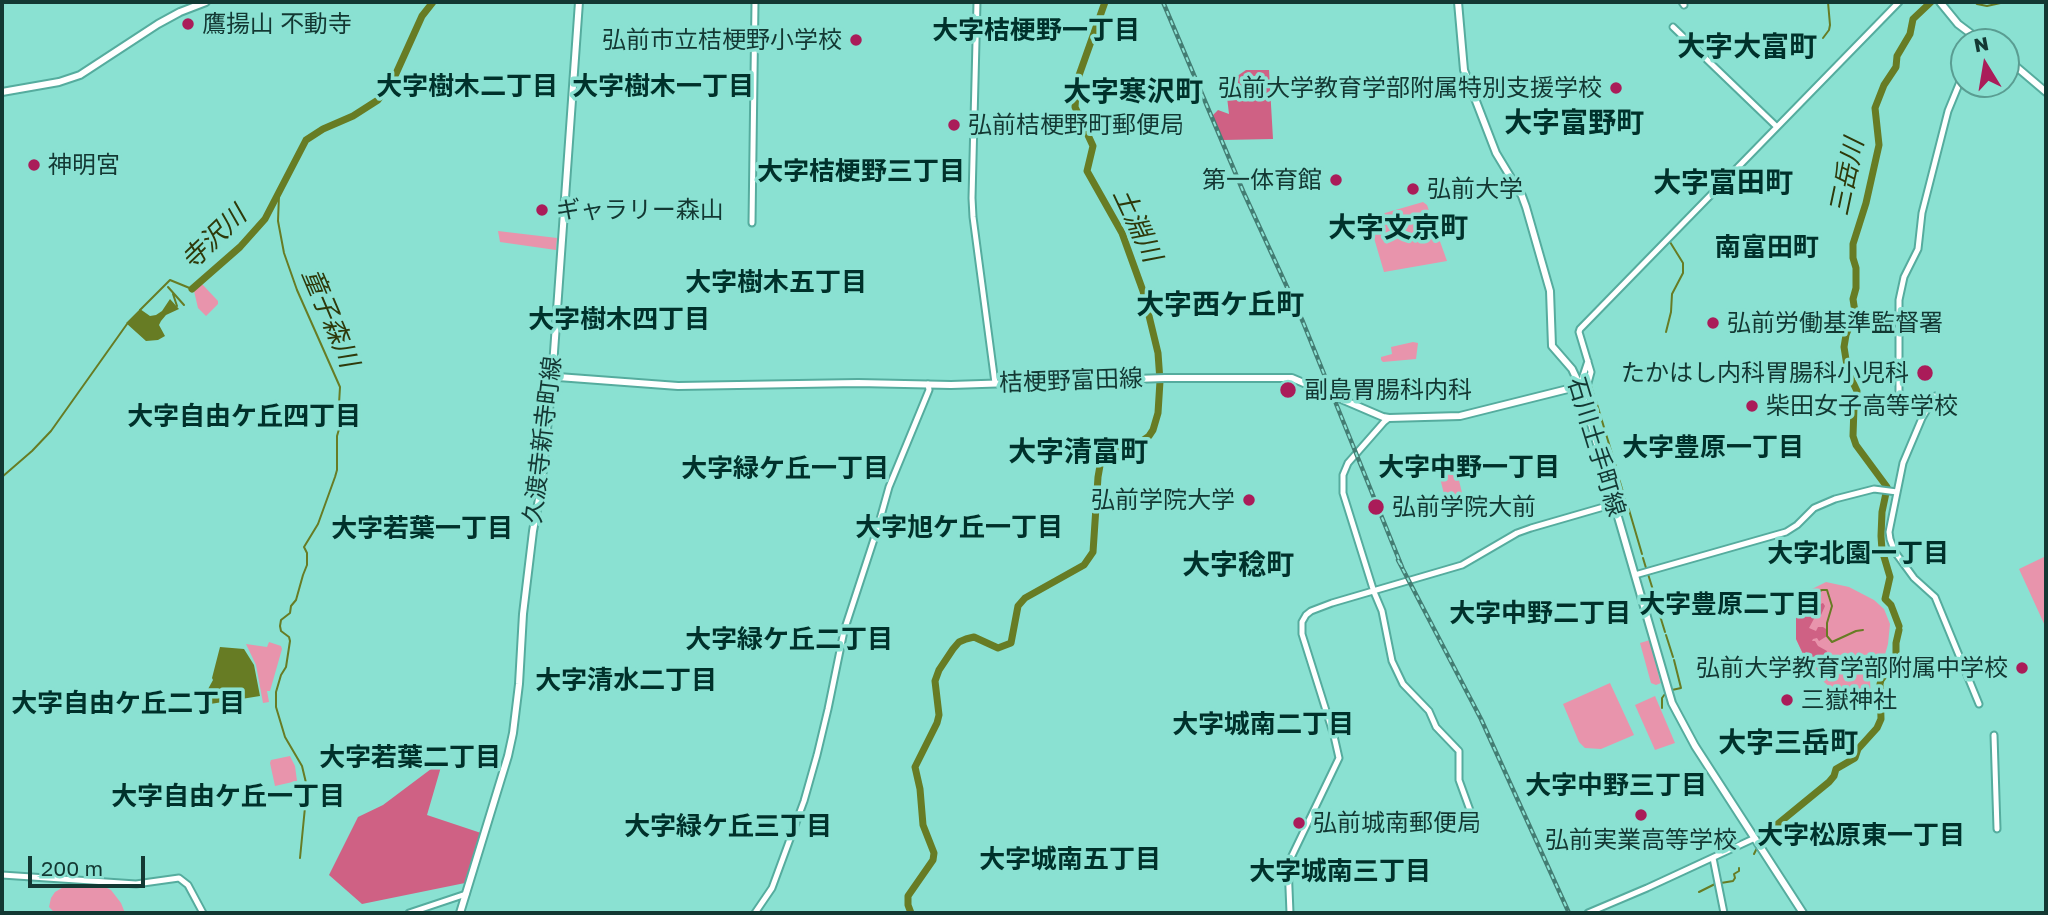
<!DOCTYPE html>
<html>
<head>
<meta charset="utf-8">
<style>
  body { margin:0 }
  #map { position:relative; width:2048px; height:915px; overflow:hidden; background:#8ae1d2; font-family:"Golos Text",sans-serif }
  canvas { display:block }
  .frame { position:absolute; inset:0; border:4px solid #133833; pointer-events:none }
  .north { position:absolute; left:1950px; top:28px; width:70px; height:70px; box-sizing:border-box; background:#8ae1d2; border:2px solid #5a9d92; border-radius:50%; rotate:349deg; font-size:19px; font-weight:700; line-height:28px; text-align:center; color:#133833 }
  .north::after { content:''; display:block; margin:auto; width:24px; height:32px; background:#aa1c59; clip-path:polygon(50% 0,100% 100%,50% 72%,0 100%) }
  .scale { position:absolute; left:28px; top:856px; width:117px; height:32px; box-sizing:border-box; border:4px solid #133833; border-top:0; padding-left:9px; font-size:21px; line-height:24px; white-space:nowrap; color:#133833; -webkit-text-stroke:5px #8ae1d2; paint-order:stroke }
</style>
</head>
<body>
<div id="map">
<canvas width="2048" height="915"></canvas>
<div class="frame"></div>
<div class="north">N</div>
<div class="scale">200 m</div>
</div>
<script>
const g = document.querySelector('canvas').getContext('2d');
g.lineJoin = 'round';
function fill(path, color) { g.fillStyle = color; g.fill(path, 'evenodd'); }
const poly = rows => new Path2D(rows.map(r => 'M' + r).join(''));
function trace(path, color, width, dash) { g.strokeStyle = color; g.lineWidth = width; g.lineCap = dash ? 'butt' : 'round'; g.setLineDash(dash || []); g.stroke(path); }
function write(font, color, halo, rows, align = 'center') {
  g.font = font + ' "Golos Text","Noto Sans JP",sans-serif'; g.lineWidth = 7; g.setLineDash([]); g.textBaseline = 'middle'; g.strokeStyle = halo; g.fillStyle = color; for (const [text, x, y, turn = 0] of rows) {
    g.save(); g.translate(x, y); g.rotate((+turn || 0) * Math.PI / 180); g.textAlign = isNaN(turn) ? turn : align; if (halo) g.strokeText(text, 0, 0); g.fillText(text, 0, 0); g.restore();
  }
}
fill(poly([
  [1423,202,1427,205,1447,261,1384,272,1369,221,1378,215],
  [498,231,557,238,556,250,500,242],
  [202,284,218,301,218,304,206,316,198,308,194,291],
  [1413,342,1418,343,1416,359,1383,362,1381,360,1381,357,1392,354,1391,347],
  [1456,468,1463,497,1446,502,1439,474,1439,472],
  [2046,556,2046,628,2019,569],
  [1826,582,1849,587,1874,600,1884,609,1890,624,1888,644,1884,658,1870,680,1871,701,1832,689,1824,682,1813,664,1803,654,1796,639,1796,611,1802,594],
  [1650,640,1660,681,1661,683,1656,685,1651,683,1640,643],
  [269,642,281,646,282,649,270,691,267,691,269,702,263,703,256,665,246,644,267,647],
  [1610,683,1634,735,1601,749,1585,748,1579,742,1563,704],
  [1655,696,1675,743,1655,750,1635,705],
  [290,756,295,766,297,781,275,786,270,763,271,760],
  [67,885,103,886,111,890,121,903,125,913,55,913,49,907,51,898,55,892]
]), '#e894ac');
fill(poly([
  [1246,70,1269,70,1273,139,1223,140,1212,116,1218,110,1229,114,1227,97,1230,89,1227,83],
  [1799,602,1808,605,1810,602,1815,603,1816,606,1823,603,1825,606,1821,615,1817,613,1809,628,1816,631,1818,627,1823,627,1826,629,1827,636,1819,641,1817,638,1813,639,1812,641,1815,641,1818,646,1827,651,1826,654,1809,660,1803,654,1796,639,1796,611],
  [443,760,427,815,481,833,465,883,362,904,329,875,358,817,383,805]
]), '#cf6184');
fill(poly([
  [170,299,179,309,166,315,161,321,159,325,165,336,158,340,146,341,126,323,140,309,150,316,156,315,162,311],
  [220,647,244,649,254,665,260,696,204,705,202,700,213,680,212,678]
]), '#677c24');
trace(poly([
  [1975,2,1977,4,1987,6,2005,2],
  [1823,38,1829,30,1830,25,1828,2],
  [279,195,278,221,284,253,297,290,340,387,339,404,342,407,342,419,337,436,337,470,335,477,318,524,304,547,307,553,307,565,303,575,296,600,291,606,290,613,281,620,280,626,281,631,289,637,290,641,286,667,281,675,276,692,276,707,285,737,302,766,307,787,300,858],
  [168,287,184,305],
  [173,294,177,306],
  [140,310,170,280,192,289],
  [1666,332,1671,312,1672,294,1683,273,1683,263,1670,242],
  [1591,386,1594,396],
  [1596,401,1616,467],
  [1617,472,1625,499],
  [2,477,32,451,51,431,127,324],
  [1627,503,1642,554],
  [1643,558,1646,568],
  [1648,574,1657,603],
  [1806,597,1822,590,1827,590,1832,606,1827,623,1827,636,1832,642,1856,631,1863,630],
  [1657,606,1665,632],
  [1666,635,1673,657],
  [1672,690,1681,688,1674,660],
  [1662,708,1662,698,1665,694],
  [1754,854,1757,848,1763,844],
  [1721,883,1733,881,1735,878,1734,874,1739,871,1739,868],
  [1699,892,1715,884]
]), '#677c24', 2);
trace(poly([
  [192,289,240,247,265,219,306,140,323,129,353,116,378,100,394,78,422,16,433,2],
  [1887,487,1856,445,1853,436,1854,407,1857,391,1848,372,1844,347,1846,335,1855,312,1853,299,1856,288,1856,268,1853,258,1853,244,1866,203,1879,145,1875,108,1884,85,1896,67,1897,56,1910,34,1913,19,1931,2],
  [1886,493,1882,512,1881,536,1882,550,1890,577,1885,599,1891,605,1899,626],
  [1763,844,1768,832,1829,782,1834,776,1836,769,1855,758,1858,749,1877,728,1881,719,1880,684,1881,680,1896,660,1896,643,1899,630],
  [911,913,908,905,908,896,933,860,934,853,923,825,920,789,915,767,937,723,939,715,935,681,939,670,953,649,959,642,966,639,974,637,998,648,1011,643,1018,606,1025,598,1084,565,1093,552,1098,477,1101,460,1107,453,1139,443,1149,436,1153,430,1158,413,1160,381,1158,353,1143,291,1122,233,1087,171,1093,146,1075,107,1077,81,1105,2]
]), '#677c24', 7);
const minor = poly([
  [977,2,972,198,973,217,995,383],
  [1682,2,1684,5],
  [1673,27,1777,127],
  [752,223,755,2],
  [1580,385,1588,361],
  [1580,386,1588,383,1591,372,1579,332,1580,329,1899,2],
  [1899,396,1899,300,1904,277,1918,249,1922,213,1948,111,1964,72],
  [1935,396,1922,418,1903,463,1889,532,1890,539,1895,552,1914,578,1935,597,1979,704],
  [1389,418,1384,422,1348,463,1343,475,1343,493,1374,592,1382,611,1392,661,1403,684,1429,711,1436,727,1459,751,1459,780,1471,813],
  [1635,575,1786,532,1797,525,1814,508,1835,499,1874,489,1897,492],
  [1994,735,1997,829],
  [1713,858,1724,913],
  [2,875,136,884,179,878,188,885,203,913],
  [409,913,466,894],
  [755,913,772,888,804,801,817,755,828,709,844,631,877,530,889,487,929,390,928,384],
  [1290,913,1288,864,1339,758,1334,736,1302,634,1302,622,1306,615,1311,611,1332,603,1462,565,1517,533,1531,528,1614,504],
  [1588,913,1647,888,1755,838]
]);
const major = poly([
  [1458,2,1464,70,1496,153,1522,196,1526,207,1550,291,1552,346,1572,369,1580,386,1672,703,1695,746,1803,913],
  [1940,2,1958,24,1982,42],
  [2006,58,2046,92],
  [2,92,59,82,80,75,158,24,180,12,206,2],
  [552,380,558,377,678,386,858,383,951,385,1165,378,1292,378,1383,417,1389,418,1460,416,1580,386],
  [460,913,508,756,513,733,519,684,523,614,533,531,541,488,552,380,579,2]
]);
trace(minor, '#55ac9e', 9);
trace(major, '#55ac9e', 10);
trace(minor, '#fff', 5);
trace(major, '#fff', 6);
const rail = poly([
  [1163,2,1243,191,1303,322,1402,567],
  [1398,560,1481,719,1569,913]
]);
trace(rail, '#437d73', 4.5);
trace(rail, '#8ae1d2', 2, [5]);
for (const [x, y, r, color] of [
  [188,24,7,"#aa1c59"],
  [856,40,7,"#aa1c59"],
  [1616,88,7,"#aa1c59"],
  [954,125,7,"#aa1c59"],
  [34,165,7,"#aa1c59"],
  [1336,180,7,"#aa1c59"],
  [1413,189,7,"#aa1c59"],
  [542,210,7,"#aa1c59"],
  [1713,323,7,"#aa1c59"],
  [1925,373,9,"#aa1c59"],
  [1288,390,9,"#aa1c59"],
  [1752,406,7,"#aa1c59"],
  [1249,500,7,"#aa1c59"],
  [1376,507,9,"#aa1c59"],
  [2022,668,7,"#aa1c59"],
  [1787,700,7,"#aa1c59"],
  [1641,815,7,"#aa1c59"],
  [1299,823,7,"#aa1c59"]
]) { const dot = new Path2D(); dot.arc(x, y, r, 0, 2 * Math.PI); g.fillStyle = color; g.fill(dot); trace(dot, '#8ae1d2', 2.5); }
write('24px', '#133833', '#8ae1d2', [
  ["鷹揚山 不動寺",202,24],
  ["弘前市立桔梗野小学校",842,40,"right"],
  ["弘前大学教育学部附属特別支援学校",1602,88,"right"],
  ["弘前桔梗野町郵便局",968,125],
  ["神明宮",48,165],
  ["第一体育館",1322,180,"right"],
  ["弘前大学",1427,189],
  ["ギャラリー森山",556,210],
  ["弘前労働基準監督署",1727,323],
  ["たかはし内科胃腸科小児科",1909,373,"right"],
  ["副島胃腸科内科",1304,390],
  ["柴田女子高等学校",1766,406],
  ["弘前学院大学",1235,500,"right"],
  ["弘前学院大前",1392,507],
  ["弘前大学教育学部附属中学校",2008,668,"right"],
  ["三嶽神社",1801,700],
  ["弘前城南郵便局",1313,823],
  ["弘前実業高等学校",1641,840,"center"]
], 'left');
write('24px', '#133833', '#8ae1d2', [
  ["桔梗野富田線",1071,381,-2],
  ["久渡寺新寺町線",543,440,-83],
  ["石川土手町線",1596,447,73]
]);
write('bold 26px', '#00312b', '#8ae1d2', [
  ["大字桔梗野一丁目",1036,31],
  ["大字樹木二丁目",467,87],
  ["大字樹木一丁目",663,87],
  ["大字桔梗野三丁目",861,172],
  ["南富田町",1767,248],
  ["大字樹木五丁目",776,283],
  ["大字樹木四丁目",619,320],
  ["大字自由ケ丘四丁目",244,417],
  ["大字豊原一丁目",1713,448],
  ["大字中野一丁目",1469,468],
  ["大字緑ケ丘一丁目",785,469],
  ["大字旭ケ丘一丁目",959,528],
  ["大字若葉一丁目",422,529],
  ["大字北園一丁目",1858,554],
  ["大字豊原二丁目",1730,605],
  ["大字中野二丁目",1540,614],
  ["大字緑ケ丘二丁目",789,640],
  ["大字清水二丁目",626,681],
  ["大字自由ケ丘二丁目",128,704],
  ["大字城南二丁目",1263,725],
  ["大字若葉二丁目",410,758],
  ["大字中野三丁目",1616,786],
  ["大字自由ケ丘一丁目",228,797],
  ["大字緑ケ丘三丁目",728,827],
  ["大字松原東一丁目",1861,836],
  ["大字城南五丁目",1070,860],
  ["大字城南三丁目",1340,872]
]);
write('italic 26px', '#2e390a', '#8ae1d2', [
  ["三岳川",1847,177,-78],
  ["土淵川",1137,225,65],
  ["寺沢川",214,238,-44],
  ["童子森川",330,318,67]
]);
write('bold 28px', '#00312b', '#8ae1d2', [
  ["大字大富町",1747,47],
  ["大字寒沢町",1133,92],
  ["大字富野町",1574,123],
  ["大字富田町",1723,183],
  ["大字文京町",1398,228],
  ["大字西ケ丘町",1220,305],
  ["大字清富町",1078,452],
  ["大字稔町",1238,565],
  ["大字三岳町",1788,743]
]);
</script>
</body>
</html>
